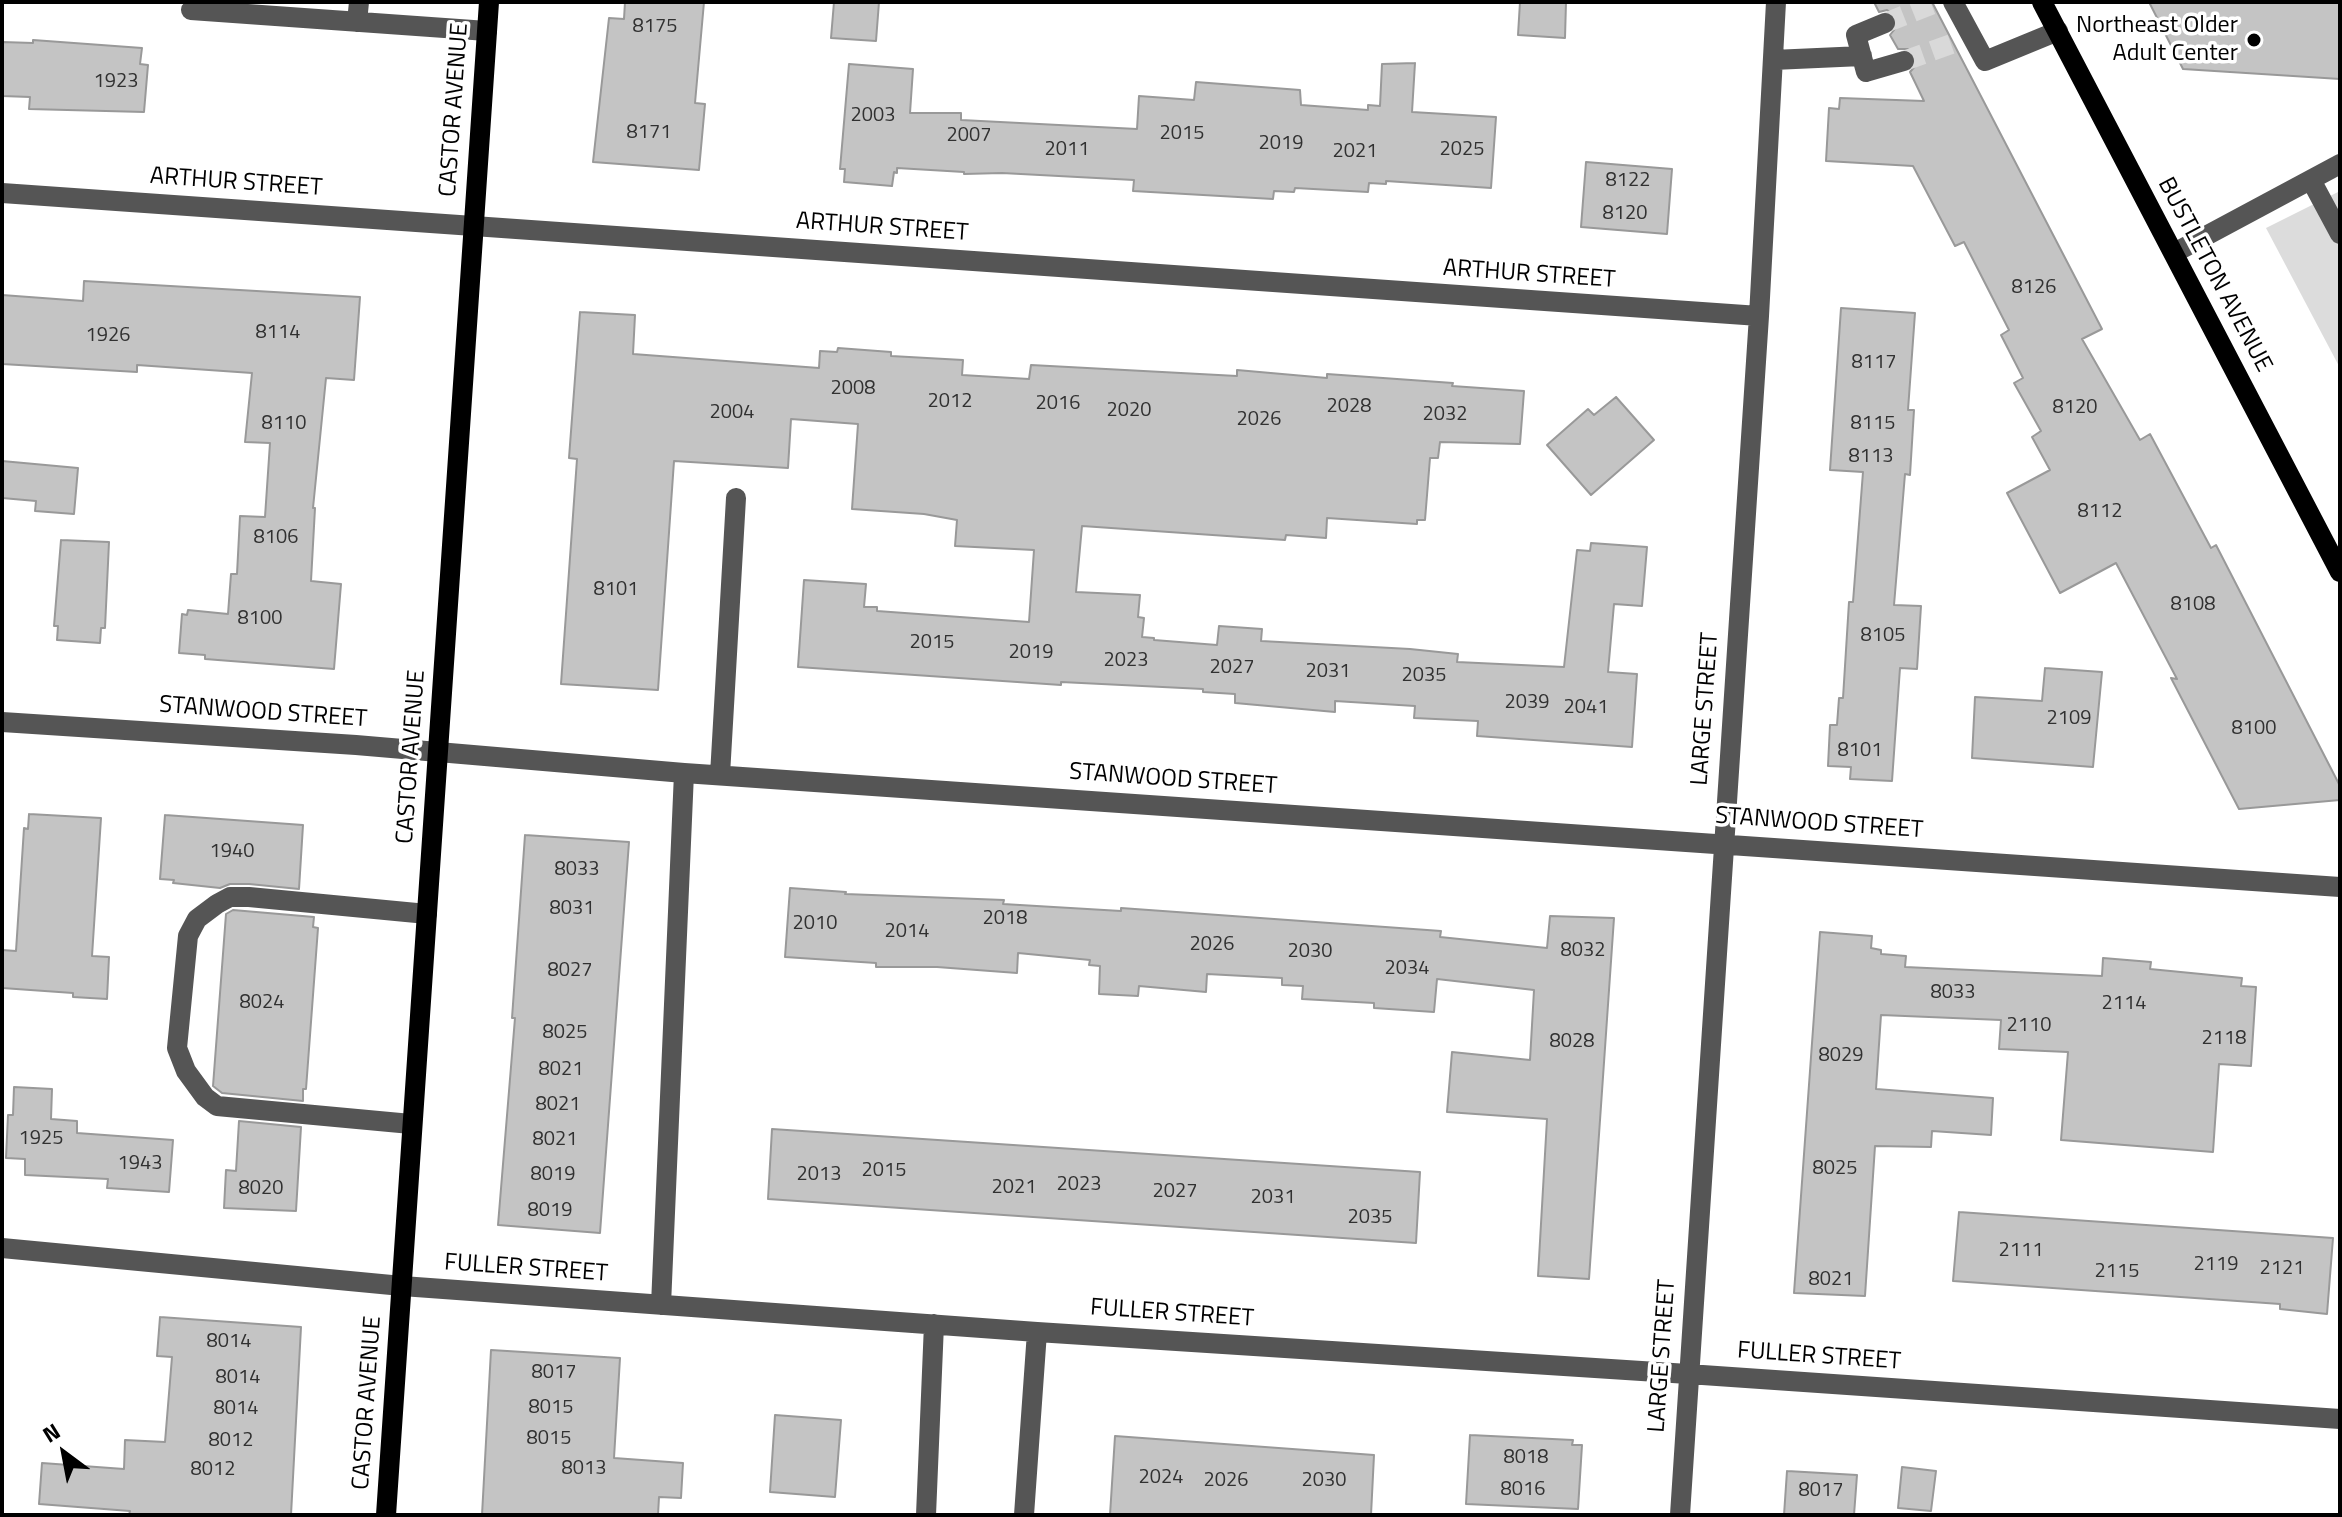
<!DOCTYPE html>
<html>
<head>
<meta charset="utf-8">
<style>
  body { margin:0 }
  #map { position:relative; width:2342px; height:1517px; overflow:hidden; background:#fff; font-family:"Titillium Web",sans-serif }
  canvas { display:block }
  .frame { position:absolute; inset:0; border:4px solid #000; pointer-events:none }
  .north { position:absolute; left:24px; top:1413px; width:80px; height:80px; -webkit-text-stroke:6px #fff; paint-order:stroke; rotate:328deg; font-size:22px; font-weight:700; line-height:32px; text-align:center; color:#000 }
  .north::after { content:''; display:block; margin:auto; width:28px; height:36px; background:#000; clip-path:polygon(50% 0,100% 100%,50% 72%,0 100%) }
</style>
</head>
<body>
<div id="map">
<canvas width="2342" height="1517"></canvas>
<div class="frame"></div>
<div class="north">N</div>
</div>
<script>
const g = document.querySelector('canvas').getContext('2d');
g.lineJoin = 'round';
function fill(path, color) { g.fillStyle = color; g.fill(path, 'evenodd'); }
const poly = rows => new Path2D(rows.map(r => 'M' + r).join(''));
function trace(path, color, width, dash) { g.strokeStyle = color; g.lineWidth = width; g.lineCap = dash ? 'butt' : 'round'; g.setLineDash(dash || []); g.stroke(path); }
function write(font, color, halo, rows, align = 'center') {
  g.font = font + ' "Titillium Web",sans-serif'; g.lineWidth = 7; g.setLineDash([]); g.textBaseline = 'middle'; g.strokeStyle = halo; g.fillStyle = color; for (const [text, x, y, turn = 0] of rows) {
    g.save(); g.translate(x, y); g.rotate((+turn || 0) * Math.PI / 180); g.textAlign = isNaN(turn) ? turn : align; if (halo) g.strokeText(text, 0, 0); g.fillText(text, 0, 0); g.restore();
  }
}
fill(poly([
  [2340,191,2340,368,2266,228]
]), '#dcdcdc');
const building = poly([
  [625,2,704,2,695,103,705,104,699,170,593,162,609,18,624,19,625,2],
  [834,2,879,2,876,41,831,38,834,2],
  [1520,2,1566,2,1565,38,1518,35,1520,2],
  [1874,2,1932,2,2102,329,2082,339,2140,440,2150,434,2211,548,2216,545,2340,786,2340,800,2239,809,2171,678,2177,679,2116,563,2060,593,2007,493,2050,470,2032,437,2041,431,2014,383,2023,378,2001,335,2009,330,1964,242,1955,246,1913,166,1826,161,1829,108,1839,109,1840,98,1924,101,1910,72,1916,65,1916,57,1908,49,1898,49,1890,35,1898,25,1897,17,1887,10,1879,12,1874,2],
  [2149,2,2340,2,2340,79,2183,69,2149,2],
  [33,40,142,48,140,64,148,65,144,112,29,109,30,97,2,96,2,42,33,43,33,40],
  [1415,63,1412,112,1496,117,1491,188,1386,181,1386,184,1369,183,1368,192,1295,188,1294,192,1274,191,1273,199,1133,191,1134,180,1002,173,964,174,964,172,897,168,897,173,894,172,892,186,844,182,845,169,840,169,849,64,913,69,910,113,961,113,961,120,1137,129,1139,96,1194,100,1196,82,1300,90,1301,105,1368,110,1368,105,1380,106,1382,64,1415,63],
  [1586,162,1672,169,1667,234,1581,227,1586,162],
  [84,281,360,297,354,380,326,378,313,508,315,508,311,581,341,584,334,669,205,659,205,655,179,653,182,614,187,615,188,610,228,614,231,574,237,574,240,516,265,517,270,443,245,442,252,373,137,365,137,372,2,364,2,295,83,301,84,281],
  [1841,308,1915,313,1908,410,1914,410,1910,475,1905,474,1894,605,1921,606,1917,669,1900,668,1892,781,1850,779,1851,767,1828,766,1830,725,1837,725,1839,698,1843,698,1849,602,1853,602,1863,472,1830,470,1841,308],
  [580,312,635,315,633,354,819,368,820,351,837,352,838,348,891,352,891,356,963,360,962,375,1029,379,1031,365,1237,376,1237,370,1327,378,1327,374,1453,383,1452,386,1524,391,1520,444,1440,442,1438,458,1430,458,1425,520,1417,520,1417,524,1327,518,1326,538,1286,535,1285,540,1082,526,1076,592,1140,595,1138,617,1144,618,1142,637,1154,638,1154,640,1217,645,1219,626,1262,629,1261,641,1410,649,1458,654,1457,662,1564,667,1577,550,1590,551,1591,543,1647,547,1642,606,1614,604,1608,672,1637,674,1632,747,1477,736,1478,721,1414,718,1415,706,1335,701,1335,712,1235,703,1235,694,1203,692,1203,689,1061,682,1061,685,798,667,804,580,866,584,864,607,877,607,877,611,1029,622,1034,550,955,546,957,520,924,514,852,509,858,424,791,419,788,468,674,461,658,690,561,684,577,459,569,458,580,312],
  [1616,397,1654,440,1591,495,1547,445,1588,409,1594,415,1616,397],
  [2,461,78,468,74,514,35,511,36,501,2,498,2,461],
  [61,540,109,542,105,628,101,628,100,643,57,640,58,626,54,626,61,540],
  [2045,668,2102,672,2093,767,1972,758,1975,697,2042,701,2045,668],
  [29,814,101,818,92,956,109,957,107,999,73,997,73,993,2,988,2,950,16,951,24,828,28,829,29,814],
  [165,815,303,825,299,889,249,884,230,884,220,888,173,883,174,880,160,879,165,815],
  [525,835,629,842,600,1233,498,1225,515,1018,512,1018,525,835],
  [790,888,846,892,845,894,1004,900,1003,904,1121,911,1121,908,1441,931,1440,937,1547,948,1550,916,1614,918,1589,1279,1538,1276,1547,1119,1447,1112,1452,1052,1530,1060,1534,990,1437,979,1434,1012,1374,1008,1374,1003,1302,999,1303,986,1282,985,1282,978,1207,974,1206,992,1139,986,1138,996,1099,994,1100,966,1089,965,1090,960,1018,953,1017,973,937,967,876,967,876,963,785,957,790,888],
  [233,910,314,917,313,927,318,928,306,1089,303,1089,303,1101,222,1093,213,1086,226,914,233,910],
  [1820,932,1872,936,1871,948,1881,950,1881,954,1906,956,1905,967,2102,976,2103,958,2151,962,2150,969,2242,978,2241,986,2256,987,2251,1066,2219,1064,2213,1152,2061,1140,2068,1052,1999,1049,2001,1020,1881,1015,1876,1089,1993,1098,1991,1135,1932,1131,1931,1147,1875,1146,1865,1296,1794,1293,1820,932],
  [14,1087,52,1089,51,1119,77,1121,77,1133,173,1140,169,1192,107,1188,108,1179,25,1175,25,1159,6,1158,8,1115,13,1115,14,1087],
  [239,1121,301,1127,296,1211,224,1208,226,1170,236,1171,239,1121],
  [772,1129,1420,1172,1416,1243,768,1199,772,1129],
  [1959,1212,2333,1238,2327,1314,2280,1309,2280,1304,1953,1281,1959,1212],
  [160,1317,301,1327,291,1515,129,1515,130,1511,39,1504,42,1463,124,1469,125,1440,165,1442,172,1357,157,1356,160,1317],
  [491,1350,620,1358,614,1458,683,1463,681,1498,659,1497,658,1515,482,1515,491,1350],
  [775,1415,841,1420,835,1497,770,1492,775,1415],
  [1470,1435,1573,1440,1572,1445,1582,1445,1578,1509,1466,1504,1470,1435],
  [1115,1436,1374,1455,1371,1515,1110,1515,1115,1436],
  [1902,1467,1936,1471,1931,1511,1898,1508,1902,1467],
  [1787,1471,1857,1475,1854,1515,1784,1515,1787,1471]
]);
fill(building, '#c4c4c4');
trace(building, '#999', 2);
trace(poly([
  [1885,23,1933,4],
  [1904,61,1954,43]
]), '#d9d9d9', 20, [20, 10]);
trace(poly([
  [1953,2,1985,61,2058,31],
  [191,10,487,31],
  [357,22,359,2],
  [1885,23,1856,35,1866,72,1904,61],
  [1773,60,1862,56],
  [2311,180,2340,234],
  [2,193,1759,316],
  [2174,253,2340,164],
  [2,722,356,745,684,773,2340,887],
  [720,775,736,498],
  [411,1124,217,1106,205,1097,186,1071,177,1048,188,936,197,919,217,904,230,897,249,897,427,914],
  [2,1248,402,1286,1037,1332,1688,1374,2340,1419],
  [661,1305,684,773],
  [926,1515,934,1324],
  [1024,1515,1037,1332],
  [1680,1515,1759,316,1776,2]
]), '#555', 20);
trace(poly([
  [2042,2,2340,572],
  [386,1515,489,2]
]), '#000', 20);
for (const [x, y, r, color] of [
  [2254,40,8,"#000"]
]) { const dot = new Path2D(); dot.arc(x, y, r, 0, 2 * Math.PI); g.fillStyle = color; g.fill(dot); trace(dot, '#fff', 3); }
write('20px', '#313131', null, [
  ["8175",655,27],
  ["1923",116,82],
  ["2003",873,116],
  ["8171",649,133],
  ["2015",1182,134],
  ["2007",969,136],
  ["2019",1281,144],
  ["2011",1067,150],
  ["2025",1462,150],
  ["2021",1355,152],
  ["8122",1628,181],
  ["8120",1625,214],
  ["8126",2034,288],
  ["8114",278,333],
  ["1926",108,336],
  ["8117",1874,363],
  ["2008",853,389],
  ["2012",950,402],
  ["2016",1058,404],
  ["2028",1349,407],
  ["8120",2075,408],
  ["2020",1129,411],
  ["2004",732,413],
  ["2032",1445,415],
  ["2026",1259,420],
  ["8110",284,424],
  ["8115",1873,424],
  ["8113",1871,457],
  ["8112",2100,512],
  ["8106",276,538],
  ["8101",616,590],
  ["8108",2193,605],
  ["8100",260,619],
  ["8105",1883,636],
  ["2015",932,643],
  ["2019",1031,653],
  ["2023",1126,661],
  ["2027",1232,668],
  ["2031",1328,672],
  ["2035",1424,676],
  ["2039",1527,703],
  ["2041",1586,708],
  ["2109",2069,719],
  ["8100",2254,729],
  ["8101",1860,751],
  ["1940",232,852],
  ["8033",577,870],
  ["8031",572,909],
  ["2018",1005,919],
  ["2010",815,924],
  ["2014",907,932],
  ["2026",1212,945],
  ["8032",1583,951],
  ["2030",1310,952],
  ["2034",1407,969],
  ["8027",570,971],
  ["8033",1953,993],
  ["8024",262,1003],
  ["2114",2124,1004],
  ["2110",2029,1026],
  ["8025",565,1033],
  ["2118",2224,1039],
  ["8028",1572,1042],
  ["8029",1841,1056],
  ["8021",561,1070],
  ["8021",558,1105],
  ["1925",41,1139],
  ["8021",555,1140],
  ["1943",140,1164],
  ["8025",1835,1169],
  ["2015",884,1171],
  ["8019",553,1175],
  ["2013",819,1175],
  ["2023",1079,1185],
  ["2021",1014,1188],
  ["8020",261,1189],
  ["2027",1175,1192],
  ["2031",1273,1198],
  ["8019",550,1211],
  ["2035",1370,1218],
  ["2111",2021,1251],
  ["2119",2216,1265],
  ["2121",2282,1269],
  ["2115",2117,1272],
  ["8021",1831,1280],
  ["8014",229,1342],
  ["8017",554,1373],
  ["8014",238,1378],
  ["8015",551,1408],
  ["8014",236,1409],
  ["8015",549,1439],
  ["8012",231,1441],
  ["8018",1526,1458],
  ["8013",584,1469],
  ["8012",213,1470],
  ["2024",1161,1478],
  ["2026",1226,1481],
  ["2030",1324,1481],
  ["8016",1523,1490],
  ["8017",1821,1491]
]);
write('24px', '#000', '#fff', [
  ["Northeast Older",2238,26],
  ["Adult Center",2238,54]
], 'right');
write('24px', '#000', '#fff', [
  ["CASTOR AVENUE",455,110,-86],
  ["ARTHUR STREET",236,183,4],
  ["ARTHUR STREET",882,228,4],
  ["ARTHUR STREET",1529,275,4],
  ["BUSTLETON AVENUE",2214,275,62],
  ["LARGE STREET",1706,709,-86],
  ["STANWOOD STREET",263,713,4],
  ["CASTOR AVENUE",412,757,-86],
  ["STANWOOD STREET",1173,780,4],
  ["STANWOOD STREET",1819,824,4],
  ["FULLER STREET",526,1269,4],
  ["FULLER STREET",1172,1314,4],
  ["LARGE STREET",1663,1356,-86],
  ["FULLER STREET",1819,1357,4],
  ["CASTOR AVENUE",368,1403,-86]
]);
</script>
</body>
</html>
